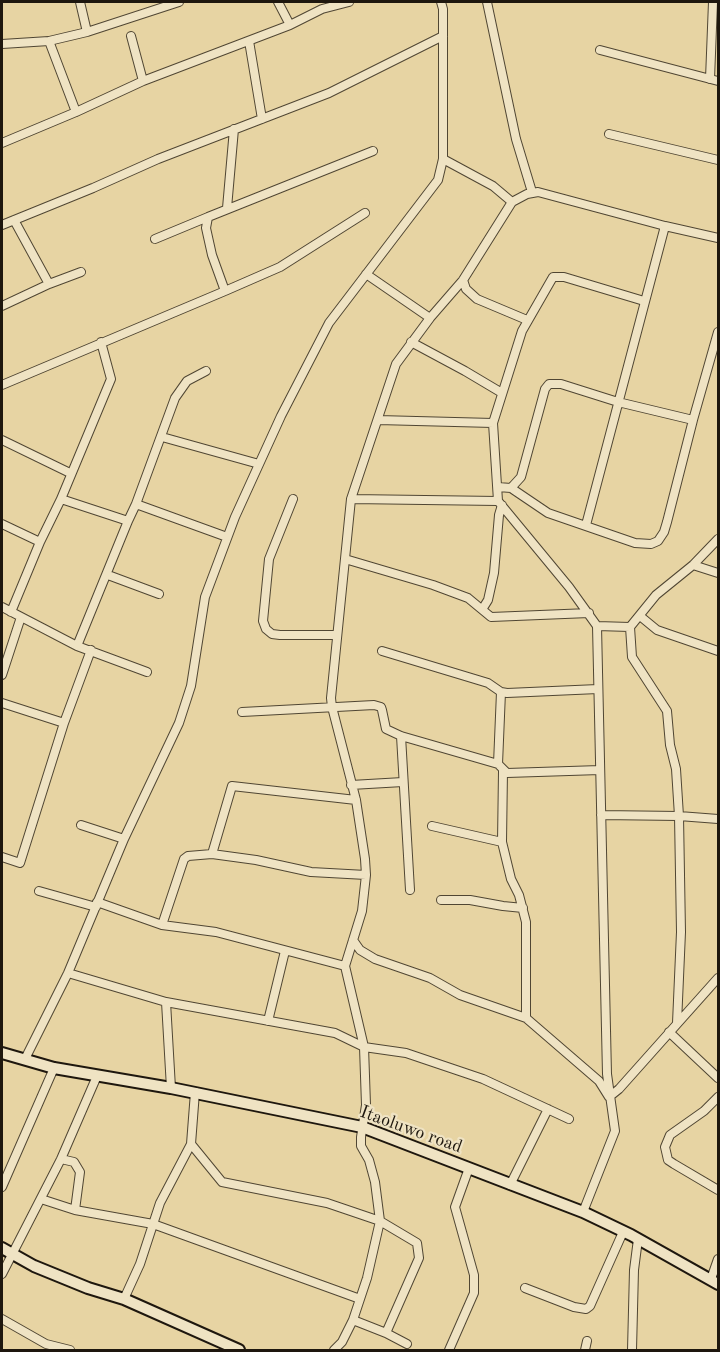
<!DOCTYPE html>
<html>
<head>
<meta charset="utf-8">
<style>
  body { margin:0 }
  #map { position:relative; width:720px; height:1352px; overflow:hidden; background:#e7d4a3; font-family:"Old Standard TT",serif }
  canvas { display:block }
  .frame { position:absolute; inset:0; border:3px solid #1e170e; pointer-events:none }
</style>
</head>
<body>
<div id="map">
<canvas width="720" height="1352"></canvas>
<div class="frame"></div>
</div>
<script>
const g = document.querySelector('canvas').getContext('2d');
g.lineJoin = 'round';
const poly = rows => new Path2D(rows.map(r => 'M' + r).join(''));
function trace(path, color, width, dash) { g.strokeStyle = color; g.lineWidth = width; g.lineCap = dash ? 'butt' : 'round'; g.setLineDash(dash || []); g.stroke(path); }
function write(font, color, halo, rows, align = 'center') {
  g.font = font + ' "Old Standard TT",serif'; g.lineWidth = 4.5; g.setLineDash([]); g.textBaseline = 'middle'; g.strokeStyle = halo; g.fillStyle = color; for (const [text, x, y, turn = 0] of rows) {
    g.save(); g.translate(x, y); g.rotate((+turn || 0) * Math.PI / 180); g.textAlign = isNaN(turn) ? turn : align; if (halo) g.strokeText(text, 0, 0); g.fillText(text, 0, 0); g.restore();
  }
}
const street = poly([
  [80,2,87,32],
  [278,2,290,25],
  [487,2,516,139,532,192],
  [131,36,143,81],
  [249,41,262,119],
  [2,44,49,41],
  [600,50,718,81],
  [710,79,713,2],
  [76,112,49,41,87,32,179,2],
  [609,134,718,160],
  [2,143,76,112,143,81,290,25,322,9,349,2],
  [443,159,493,186,512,202],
  [227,208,234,129],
  [365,213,280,267,225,291,212,255,206,228,208,217,373,151],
  [2,225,93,188,158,159,329,93,443,36],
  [155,239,208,217],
  [366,274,430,318],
  [463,280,466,289,477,299,527,320],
  [49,284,81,272],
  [2,306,49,284,14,220],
  [411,342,465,371,502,393],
  [2,385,225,291],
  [378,420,493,423],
  [162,437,259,464],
  [2,440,70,473],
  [498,487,511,488,548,513,635,543,651,544,658,541,664,532,667,522,693,420,718,332],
  [511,488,521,477,545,389,549,384,561,384,618,402,693,420],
  [61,499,111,379,101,342],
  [293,499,269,559,263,621,266,629,272,634,280,635,337,635],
  [351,499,498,501],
  [136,504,175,398,187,381,206,371],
  [2,524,40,542],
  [586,525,665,226],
  [345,559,433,585,468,598,491,617,589,613],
  [693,565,718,573],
  [108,575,159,594],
  [2,607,77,646,147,672],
  [483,608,488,600,494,573,499,515,502,505],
  [11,612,40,542,61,499,128,521,136,504,227,537],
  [640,616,657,630,718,651],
  [597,626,569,587,498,501,493,423,522,331,553,277,564,277,644,301],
  [630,627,632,657,667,711,670,745,676,769,679,816,681,932,677,1023],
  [77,646,128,521],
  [382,651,488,683,501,692,507,693,598,689],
  [2,675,21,617],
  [2,703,64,723],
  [242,712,374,705,381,707,382,710,386,729,401,736,498,764,507,773,600,770],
  [401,736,410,890],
  [498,764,501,692],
  [503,771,502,842,511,879,519,895,526,922,526,1018],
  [351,785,403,782],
  [601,815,679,816,718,819],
  [81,825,124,839],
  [432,826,502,842],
  [212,854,232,786,356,800],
  [2,857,20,863,64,723,91,650],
  [39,891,96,907],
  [441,900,470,900,503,906,523,908],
  [97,902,162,925,216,932,345,966],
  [162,925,184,859,188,856,212,854,256,860,311,872,366,875],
  [353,940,360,950,375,959,430,978,460,995,526,1018,599,1081,609,1097,619,1089,718,978],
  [68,973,166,1002],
  [268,1021,285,951],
  [669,1032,718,1078],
  [25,1059,68,973,124,839,179,723,191,686,205,597,235,517,281,416,329,323,438,180,443,159,443,9,441,2],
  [171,1088,166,1002,335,1033,364,1047,406,1053,483,1079,569,1119],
  [718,1097,704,1111,670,1135,665,1147,668,1160,674,1164,718,1190],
  [191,1144,222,1182,327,1203,380,1221,417,1243,419,1258,386,1333],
  [61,1159,74,1162,80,1172,75,1210],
  [510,1185,548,1109],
  [2,1187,54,1068],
  [41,1199,75,1210,153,1224,360,1299],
  [583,1212,615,1131,607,1074,597,626,630,627,656,595,693,565,718,539],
  [2,1274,61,1159,97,1076],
  [711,1279,718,1259],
  [525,1288,574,1307,586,1309,590,1306,623,1232],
  [124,1299,140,1264,160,1203,191,1144,195,1092],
  [2,1319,46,1344,70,1350],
  [353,1320,386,1333,407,1344],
  [334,1350,342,1342,353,1320,367,1278,380,1221,375,1182,369,1160,361,1146,361,1137,366,1105,364,1047,345,966,362,911,366,875,365,859,356,800,332,707,331,698,351,499,396,364,430,318,463,280,512,202,527,194,538,192,665,226,718,238],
  [449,1350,474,1293,474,1275,455,1207,469,1168],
  [585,1350,587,1341],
  [632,1350,634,1270,638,1239]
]);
const secondary = poly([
  [2,1053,54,1068,171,1088,362,1127,583,1212,631,1235,718,1284],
  [2,1248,34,1266,88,1288,124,1299,239,1350]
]);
trace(street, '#504633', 10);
trace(secondary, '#1e170e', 14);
trace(street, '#efe3c3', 8);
trace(secondary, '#efe3c3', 10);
write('18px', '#1e170e', '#efe3c3', [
  ["Itaoluwo road",411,1130,20]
]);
</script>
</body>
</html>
